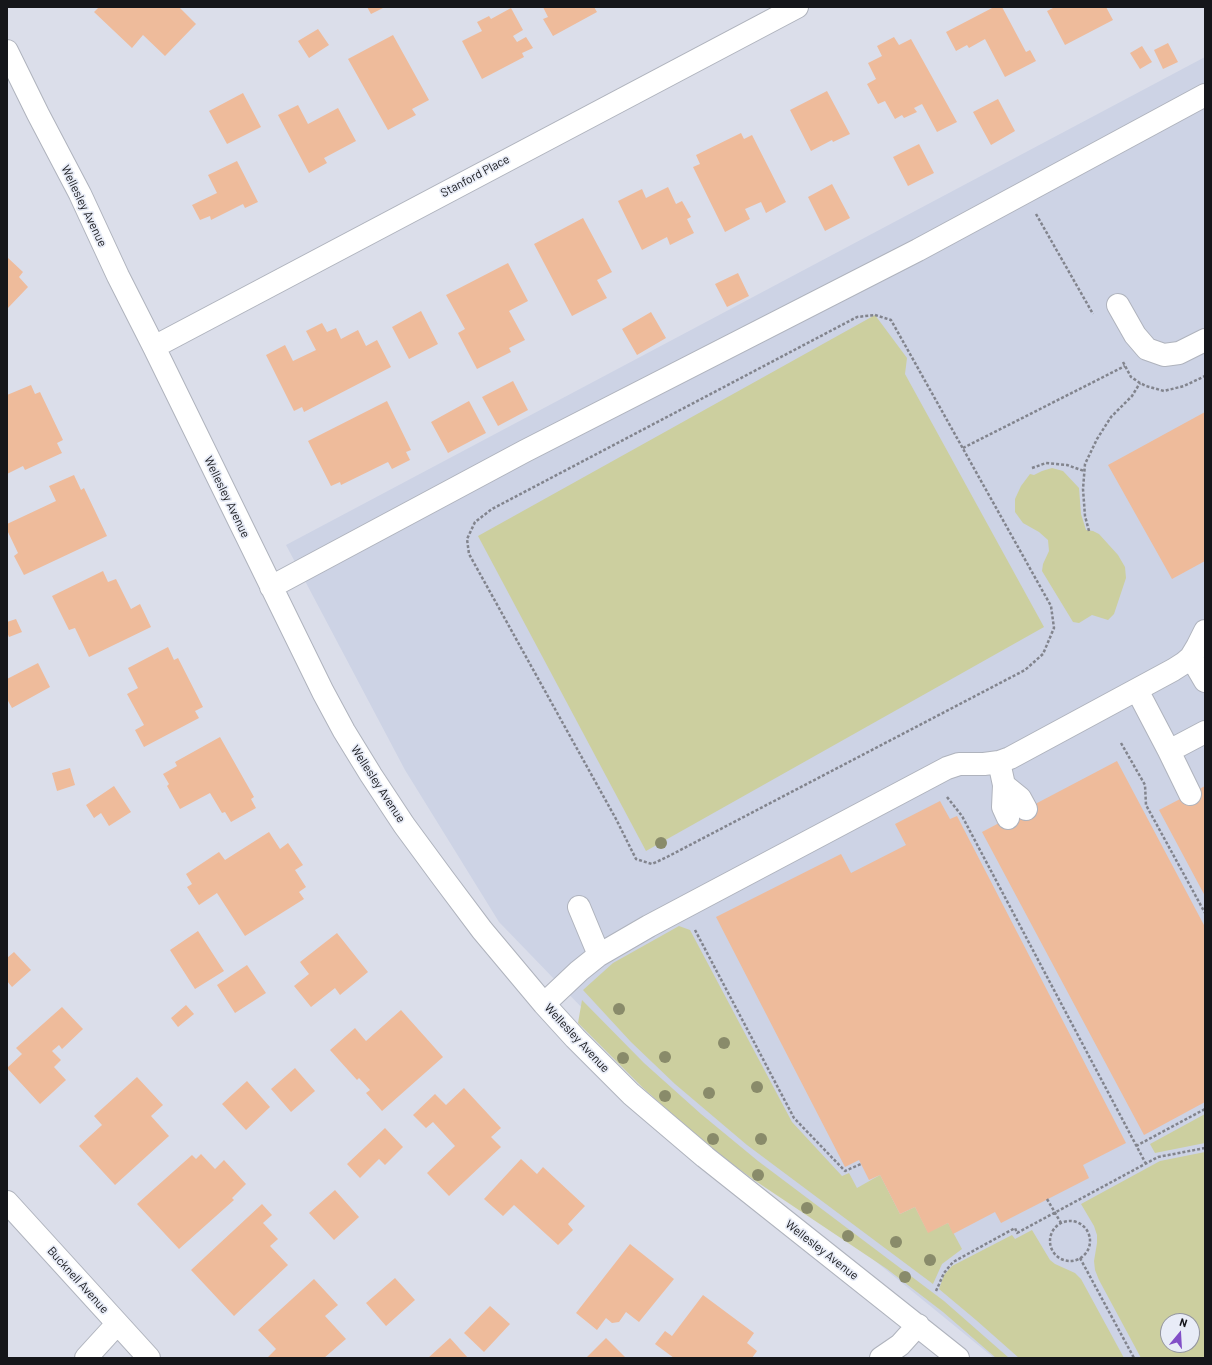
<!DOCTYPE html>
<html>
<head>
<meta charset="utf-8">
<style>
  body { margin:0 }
  #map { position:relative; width:1212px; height:1365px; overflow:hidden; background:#dbdeea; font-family:Barlow,sans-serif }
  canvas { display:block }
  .frame { position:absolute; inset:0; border:8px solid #15161a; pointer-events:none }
  .north { position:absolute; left:1160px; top:1313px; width:40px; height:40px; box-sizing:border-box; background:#e8ecf7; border:1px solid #94969f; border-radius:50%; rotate:18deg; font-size:11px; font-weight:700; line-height:16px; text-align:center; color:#15161a }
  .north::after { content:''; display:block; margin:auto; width:14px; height:18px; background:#824fc7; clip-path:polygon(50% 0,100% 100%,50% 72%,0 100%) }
</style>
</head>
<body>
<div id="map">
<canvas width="1212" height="1365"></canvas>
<div class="frame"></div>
<div class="north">N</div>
</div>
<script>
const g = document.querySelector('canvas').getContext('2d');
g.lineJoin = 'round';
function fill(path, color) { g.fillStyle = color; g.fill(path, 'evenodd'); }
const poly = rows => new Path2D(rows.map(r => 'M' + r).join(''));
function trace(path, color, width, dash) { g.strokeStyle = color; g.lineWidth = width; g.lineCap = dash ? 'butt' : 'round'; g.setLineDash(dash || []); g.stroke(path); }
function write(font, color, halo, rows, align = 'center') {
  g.font = font + ' Barlow,sans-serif'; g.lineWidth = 3.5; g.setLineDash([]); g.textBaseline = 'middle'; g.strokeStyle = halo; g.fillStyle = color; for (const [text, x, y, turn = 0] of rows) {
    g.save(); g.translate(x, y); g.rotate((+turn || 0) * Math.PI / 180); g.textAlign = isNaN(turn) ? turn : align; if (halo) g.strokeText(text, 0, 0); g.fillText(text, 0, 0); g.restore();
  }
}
fill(poly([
  [1205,57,1205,1358,994,1358,645,1073,499,922,405,770,286,545],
  [1168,1321,1192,1321,1192,1345,1168,1345]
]), '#cdd3e5');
fill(poly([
  [875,315,907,358,905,374,1044,627,646,851,478,536],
  [1052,468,1063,471,1079,488,1081,514,1086,530,1093,531,1099,534,1118,555,1125,567,1126,578,1114,614,1108,620,1092,615,1079,623,1073,622,1042,571,1043,564,1049,551,1048,540,1039,532,1023,523,1015,512,1015,499,1021,486,1030,474,1034,475,1042,471],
  [679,926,690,930,792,1122,842,1176,849,1173,857,1188,880,1175,900,1214,915,1207,928,1232,948,1223,962,1249,942,1264,933,1284,747,1145,675,1084,631,1042,583,990,613,963],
  [582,1000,644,1063,701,1114,758,1161,944,1301,1009,1358,996,1358,943,1312,887,1269,754,1180,712,1149,643,1088,578,1023],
  [1205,1114,1205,1143,1155,1153,1150,1144],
  [1205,1152,1205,1358,1141,1358,1099,1280,1095,1270,1094,1261,1097,1243,1097,1235,1094,1226,1081,1204,1160,1161],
  [1168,1321,1192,1321,1192,1345,1168,1345],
  [1032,1230,1050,1260,1055,1264,1075,1273,1081,1279,1124,1358,1019,1358,976,1320,939,1289,944,1275,952,1266,1012,1235,1015,1239]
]), '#cccf9f');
fill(poly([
  [99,7,179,7,196,24,165,56,143,35,132,48,94,12],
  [367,7,385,7,371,14],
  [543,7,594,7,597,12,553,36,543,19,548,17],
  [994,7,1002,7,1026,52,1030,50,1036,61,1005,77,985,39,969,48,967,45,956,51,946,32],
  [1052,7,1106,7,1113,20,1065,45,1047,11,1053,8],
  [511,8,523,30,513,36,517,42,526,37,533,48,522,53,524,57,482,79,462,41,482,31,477,22,489,16,491,19],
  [318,29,329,45,309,58,298,41],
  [393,35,429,100,412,109,416,115,388,130,348,59],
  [894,37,899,45,911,39,957,122,937,132,922,104,914,108,917,112,904,118,902,115,895,119,885,101,878,104,867,84,876,79,868,63,882,56,877,46],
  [1168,43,1178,62,1163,69,1154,50],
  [1142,46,1152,62,1140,69,1130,53],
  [827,91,850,134,833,142,832,140,811,151,790,110],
  [243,93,261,127,227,144,209,111],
  [998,99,1015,131,991,145,973,112],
  [298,105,308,124,338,108,356,141,324,158,327,163,309,173,278,115],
  [741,133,744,139,752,135,786,202,766,213,761,202,745,209,750,219,725,232,693,167,700,164,696,155],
  [919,144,934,173,908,186,893,157],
  [237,161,258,202,245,208,243,204,211,220,210,216,200,220,192,205,217,193,208,175],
  [832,184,850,218,825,231,808,197],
  [668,187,676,204,682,201,691,217,687,219,694,233,670,245,667,237,642,250,618,201,642,189,646,198],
  [583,218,612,272,597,280,607,298,572,316,534,244],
  [7,257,23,272,19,277,28,287,7,309],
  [508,263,528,301,509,311,525,340,509,348,511,352,477,369,458,333,465,329,446,295],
  [738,273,749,296,727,307,715,284],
  [421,311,438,344,409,359,392,327],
  [651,312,666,338,637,355,622,329],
  [322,323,327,332,336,328,341,339,358,330,366,346,377,340,391,367,304,412,302,407,294,411,266,355,285,345,293,361,316,350,306,331],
  [513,381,528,410,498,426,482,397],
  [31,385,35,394,40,392,63,440,57,443,62,453,25,470,23,466,7,474,7,395],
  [387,401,411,450,406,452,410,460,392,469,388,462,341,485,340,482,331,486,308,441],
  [469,401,486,433,448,453,431,422],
  [1205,412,1205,561,1172,579,1108,465],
  [74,475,81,490,84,488,107,536,24,575,14,556,18,553,7,530,7,524,56,501,49,486],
  [103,571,108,582,116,579,131,609,140,604,151,627,89,657,75,628,69,630,52,596],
  [16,619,22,632,9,637,7,632,7,622],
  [168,647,174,660,178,658,203,707,195,711,199,718,144,747,135,730,144,725,127,694,138,688,128,668],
  [38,663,50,687,12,708,7,699,7,679],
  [220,737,254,797,251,799,256,808,231,822,225,812,222,813,210,793,180,809,167,786,169,784,163,774,177,766,175,762],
  [1117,761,1205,927,1205,1102,1144,1135,982,832],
  [70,768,75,785,57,791,52,773],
  [114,786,131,812,109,826,101,813,94,818,86,805],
  [1205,786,1205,896,1159,810],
  [940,801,950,819,957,816,1126,1143,1083,1165,1089,1178,1001,1223,995,1212,953,1234,948,1223,928,1233,915,1207,900,1214,880,1175,869,1180,859,1160,845,1167,716,917,841,854,851,873,906,845,895,824],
  [269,832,280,849,288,843,303,865,295,870,306,887,299,892,304,899,245,936,217,893,199,905,187,887,192,884,186,874,219,852,225,860],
  [198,931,224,971,195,989,170,950],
  [337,933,368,972,340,995,335,988,311,1007,294,986,309,974,300,962],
  [14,952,31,970,12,987,7,981,7,958],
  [247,965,266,993,235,1013,217,985],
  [186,1005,194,1014,178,1027,171,1018],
  [62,1007,83,1029,62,1049,59,1045,52,1051,61,1060,54,1067,66,1080,40,1104,7,1068,22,1054,16,1048],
  [401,1010,443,1057,382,1111,366,1093,370,1090,359,1078,357,1080,330,1050,355,1028,366,1041],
  [295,1068,315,1091,291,1112,271,1089],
  [137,1077,163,1105,151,1116,169,1136,115,1185,79,1146,102,1125,94,1116],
  [247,1081,270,1107,246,1130,222,1104],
  [464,1088,501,1128,491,1137,501,1147,449,1196,427,1173,455,1146,433,1122,426,1128,413,1115,435,1094,446,1105],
  [385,1128,403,1147,385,1165,379,1159,360,1178,347,1164],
  [201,1154,215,1169,224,1160,246,1184,232,1198,234,1200,179,1249,137,1204,192,1155,196,1159],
  [521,1159,537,1174,543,1167,585,1206,568,1224,573,1230,558,1245,514,1205,503,1216,484,1199],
  [335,1190,359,1217,334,1240,309,1213],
  [262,1204,272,1215,263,1223,278,1239,270,1246,288,1265,234,1316,191,1270],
  [630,1244,674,1279,639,1322,626,1312,619,1322,612,1323,606,1318,597,1330,576,1313],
  [395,1278,415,1300,386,1326,366,1303],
  [314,1279,338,1305,325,1316,346,1339,324,1358,267,1358,276,1349,258,1330],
  [703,1295,754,1333,747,1343,757,1351,752,1358,674,1358,655,1344,665,1331,672,1336],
  [490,1306,510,1324,484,1352,464,1333],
  [450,1338,468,1358,428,1358],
  [606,1338,625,1357,624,1358,586,1358]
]), '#eebb9b');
const minor = poly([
  [7,51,38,114,80,194,118,276,154,347,323,692,344,731,371,775,404,825,443,878,482,930,544,1004,575,1038,631,1094,705,1157,958,1358],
  [1118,305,1135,335,1147,349,1164,355,1179,353,1205,340],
  [154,347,797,7],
  [271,587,525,451,918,250,1205,95],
  [1191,657,1205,681],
  [1137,690,1169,751,1205,732],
  [1169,751,1190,794],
  [999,762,1004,785,1003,807,1008,818],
  [1004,785,1020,798,1026,809],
  [579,907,599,955],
  [544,1004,579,971,599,955,649,926,947,768,959,764,984,764,999,762,1010,758,1173,670,1184,663,1191,657,1197,647,1205,631],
  [7,1202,149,1358],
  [86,1358,117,1324],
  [881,1358,900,1345,918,1325]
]);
trace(minor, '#afb3bd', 24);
trace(poly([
  [1036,214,1093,314],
  [875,315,891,320,1051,606,1054,628,1043,654,1025,670,667,857,652,864,636,859,616,819,469,554,467,539,475,522,492,509,857,317,875,315],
  [1123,362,1131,377,1140,383,1146,386,1164,391,1184,386,1205,376],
  [963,448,1125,366],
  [1032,468,1046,463,1067,465,1084,471],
  [1089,531,1085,516,1083,489,1085,464,1097,439,1111,417,1132,396,1140,383],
  [1121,743,1145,785,1146,805,1205,913],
  [947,797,962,816,1146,1164],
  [695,930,794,1118,845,1171,861,1164],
  [1136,1146,1205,1109],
  [1047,1199,1061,1223],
  '1050 1241a20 20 0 1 1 40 0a20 20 0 1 1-40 0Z',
  [1080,1258,1134,1358],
  [936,1291,944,1273,953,1262,1015,1228,1017,1233,1158,1157,1205,1148]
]), '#82848d', 2.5, [3, 2]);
trace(minor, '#fff', 22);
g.fillStyle = '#898b6a';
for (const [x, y] of [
  [661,843],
  [619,1009],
  [724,1043],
  [665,1057],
  [623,1058],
  [757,1087],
  [709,1093],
  [665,1096],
  [713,1139],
  [761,1139],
  [758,1175],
  [807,1208],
  [848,1236],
  [896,1242],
  [930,1260],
  [905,1277]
]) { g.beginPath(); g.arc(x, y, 6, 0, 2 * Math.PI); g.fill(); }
write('12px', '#15161a', '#e8ecf7', [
  ["Stanford Place",475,176,-28],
  ["Wellesley Avenue",84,206,64],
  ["Wellesley Avenue",227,497,64],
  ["Wellesley Avenue",378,784,57],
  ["Wellesley Avenue",577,1038,47],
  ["Wellesley Avenue",822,1250,38],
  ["Bucknell Avenue",78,1280,48]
]);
</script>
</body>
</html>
